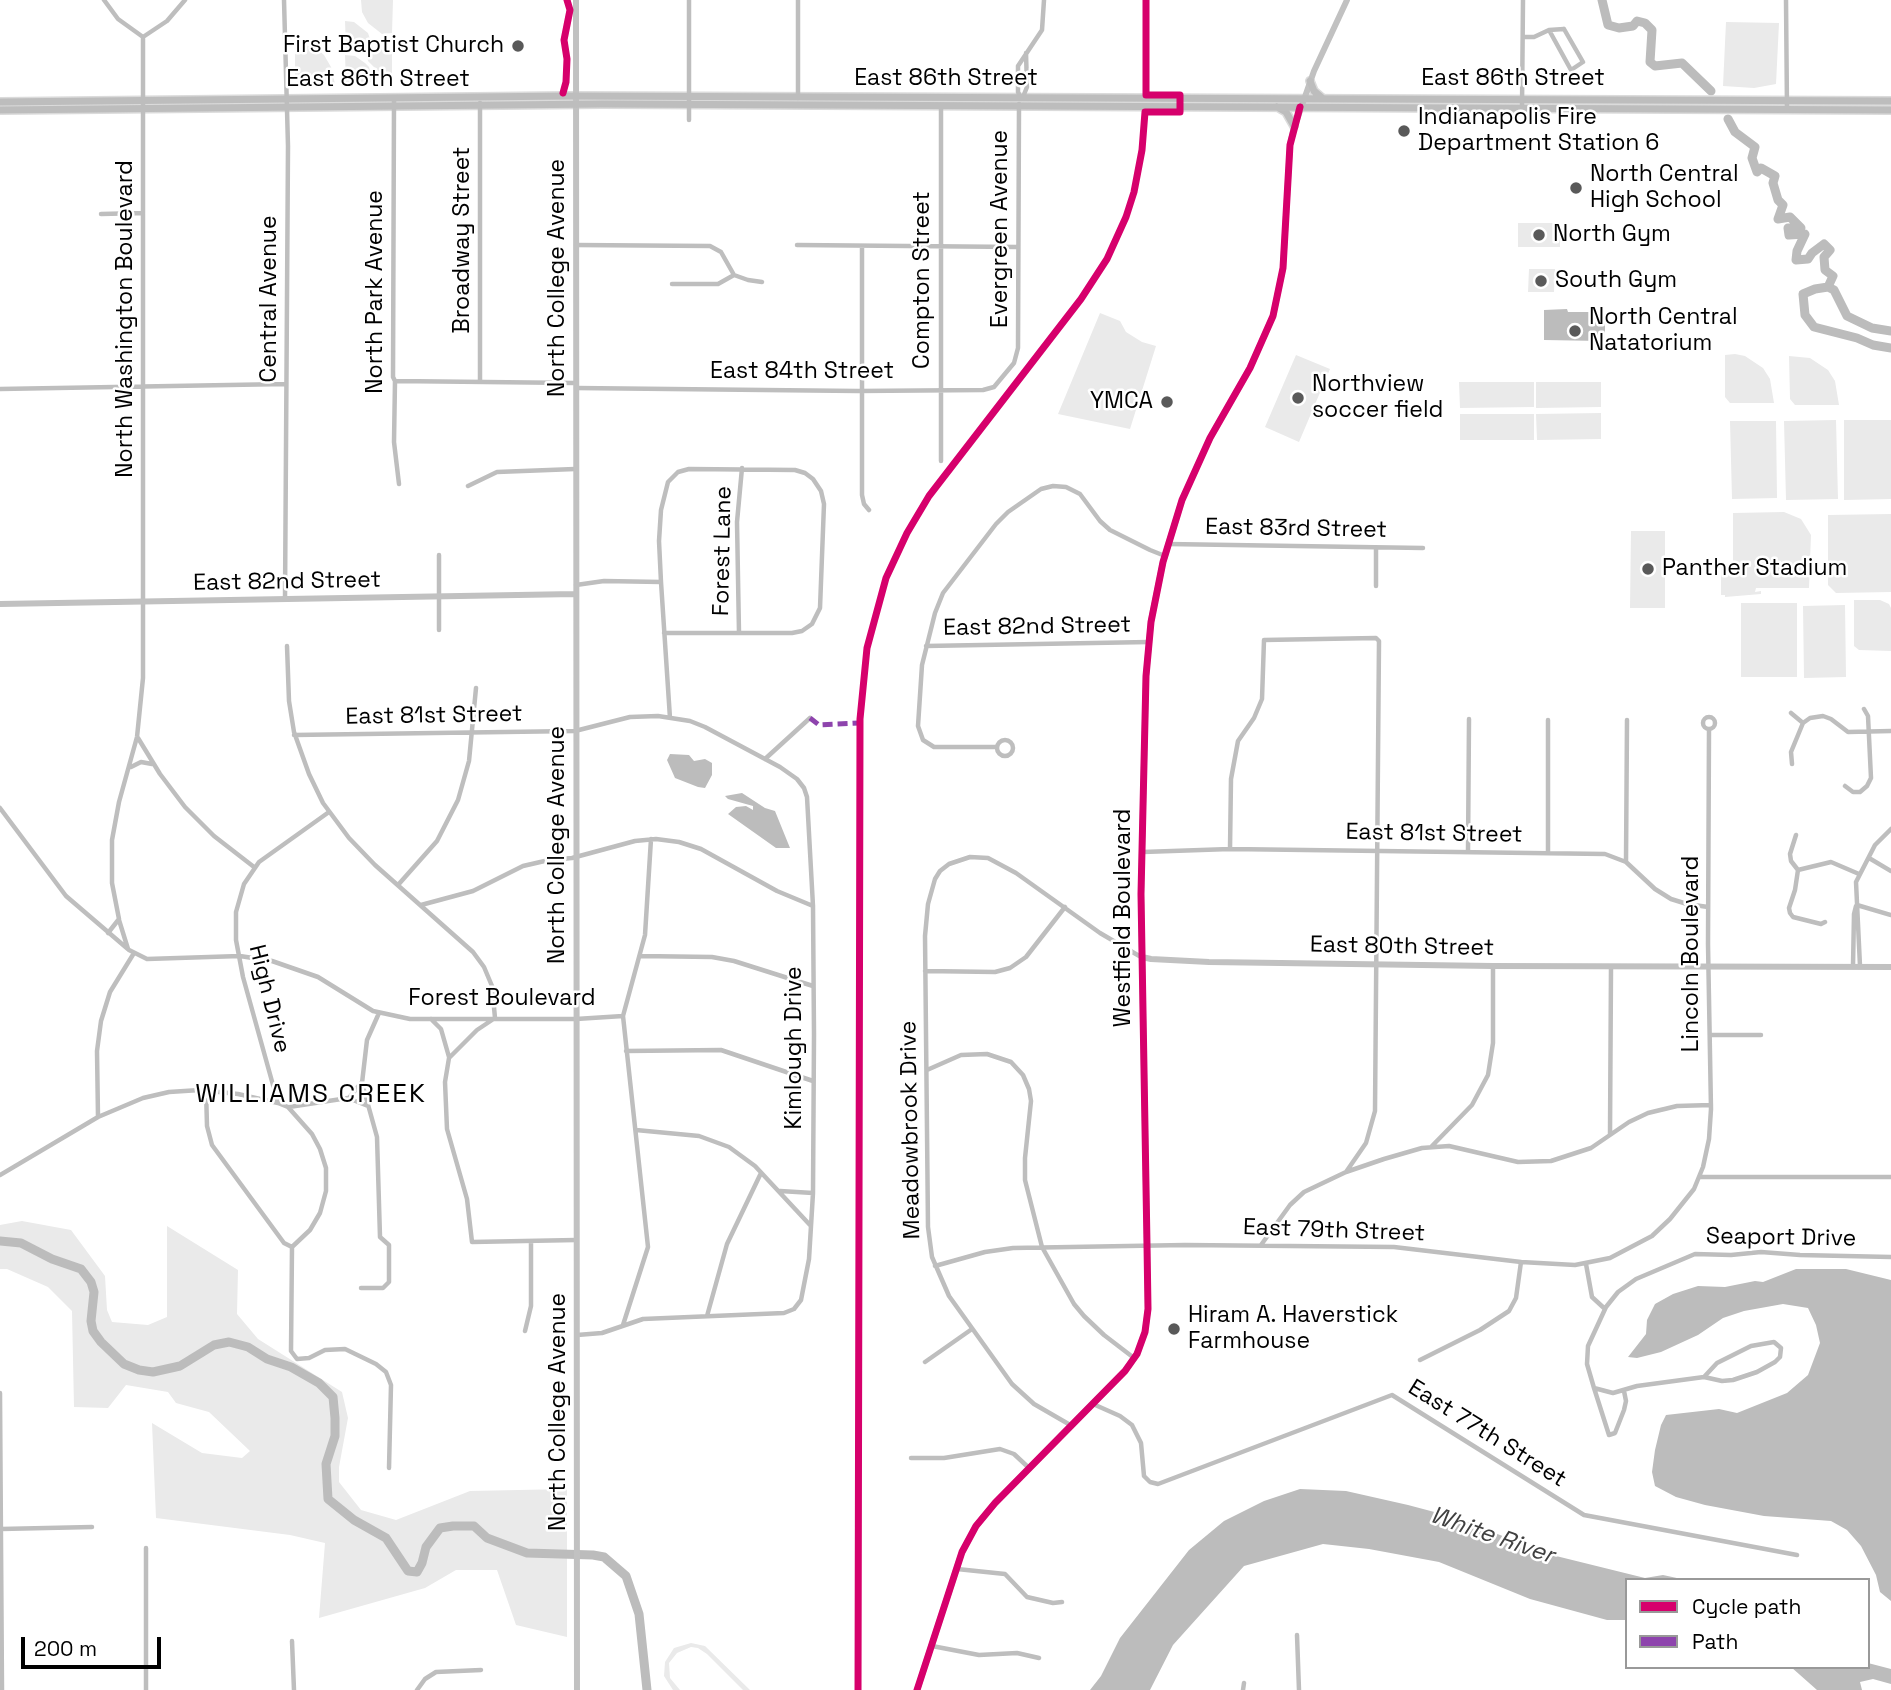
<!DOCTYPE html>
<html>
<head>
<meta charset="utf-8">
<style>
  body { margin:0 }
  #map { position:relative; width:1891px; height:1690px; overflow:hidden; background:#fff; font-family:"Space Grotesk",sans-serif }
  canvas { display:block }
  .legend { position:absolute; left:1625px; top:1578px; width:245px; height:91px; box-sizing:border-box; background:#fff; border:2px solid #999; margin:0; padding:9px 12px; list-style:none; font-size:21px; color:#000 }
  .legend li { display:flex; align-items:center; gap:14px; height:35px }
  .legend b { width:35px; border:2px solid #999 }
  .scale { position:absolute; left:21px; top:1637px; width:140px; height:32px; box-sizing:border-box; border:4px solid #000; border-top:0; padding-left:9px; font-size:21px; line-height:24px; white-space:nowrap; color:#000; -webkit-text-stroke:5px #fff; paint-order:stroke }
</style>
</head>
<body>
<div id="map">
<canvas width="1891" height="1690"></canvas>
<ul class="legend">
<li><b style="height:9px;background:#d6006c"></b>Cycle path</li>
<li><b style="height:9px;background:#8e44ad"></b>Path</li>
</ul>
<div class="scale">200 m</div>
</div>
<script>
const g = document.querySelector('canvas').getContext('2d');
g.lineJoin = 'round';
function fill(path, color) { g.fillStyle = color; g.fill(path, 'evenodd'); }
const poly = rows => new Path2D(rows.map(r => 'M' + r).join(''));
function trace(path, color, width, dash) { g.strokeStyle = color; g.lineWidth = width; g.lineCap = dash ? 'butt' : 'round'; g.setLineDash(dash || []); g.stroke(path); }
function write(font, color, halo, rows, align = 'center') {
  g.font = font + ' "Space Grotesk",sans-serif'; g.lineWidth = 5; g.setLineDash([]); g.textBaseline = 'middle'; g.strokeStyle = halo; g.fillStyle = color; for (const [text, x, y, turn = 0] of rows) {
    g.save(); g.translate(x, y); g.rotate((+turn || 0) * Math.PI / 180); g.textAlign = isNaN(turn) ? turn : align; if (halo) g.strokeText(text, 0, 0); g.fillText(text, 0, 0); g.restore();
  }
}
fill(poly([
  [361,0,393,0,392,33,382,34,368,23,362,12],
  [345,21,354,22,368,33,373,48,392,49,392,75,379,72,368,61,366,48,346,48],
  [1726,22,1779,23,1776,84,1754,88,1723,86],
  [305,45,316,48,324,55,331,67,335,84,300,84,295,79,295,46],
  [345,55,355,56,365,63,369,67,373,82,346,83],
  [1518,223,1560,223,1560,247,1518,247],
  [1529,269,1555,269,1554,292,1528,292],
  [1100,313,1120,321,1126,332,1142,342,1156,346,1130,429,1058,414],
  [1735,354,1745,356,1763,368,1770,379,1774,403,1730,403,1725,397,1725,355],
  [1296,355,1330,369,1299,442,1265,427],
  [1789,356,1810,358,1828,370,1835,381,1839,405,1795,405,1790,399],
  [1459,382,1534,382,1534,407,1460,408],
  [1536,382,1601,382,1601,407,1536,408],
  [1601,413,1601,439,1537,440,1536,414],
  [1460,414,1534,414,1534,440,1460,440],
  [1836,420,1838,499,1786,500,1784,421],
  [1844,420,1891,420,1891,499,1844,500],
  [1730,421,1776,421,1777,498,1732,499],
  [1784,512,1801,519,1811,535,1809,588,1756,588,1755,592,1761,591,1761,594,1725,597,1725,595,1721,595,1721,567,1733,566,1733,513],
  [1891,514,1891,592,1836,593,1828,585,1828,515],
  [1631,531,1665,531,1665,608,1630,608],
  [1854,600,1880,600,1889,604,1891,608,1891,651,1859,650,1854,646],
  [1741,603,1797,603,1797,677,1741,677],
  [1845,605,1846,677,1804,678,1803,606],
  [22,1221,71,1230,105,1276,107,1310,112,1322,148,1325,167,1317,167,1226,238,1270,237,1314,258,1339,342,1392,348,1418,339,1467,339,1482,361,1510,396,1520,470,1491,567,1489,567,1637,516,1625,497,1570,456,1570,425,1588,319,1618,325,1543,290,1535,156,1518,152,1423,202,1453,242,1458,250,1451,209,1412,176,1403,168,1392,126,1385,108,1408,74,1407,72,1311,48,1287,7,1269,0,1269,0,1225],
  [691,1643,705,1646,750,1690,743,1690,707,1654,698,1648,691,1647,677,1653,669,1663,670,1678,680,1690,673,1690,664,1676,665,1662,674,1648]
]), '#eaeaea');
fill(poly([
  [1567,309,1568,312,1602,312,1605,315,1605,338,1602,338,1602,341,1544,340,1544,310],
  [670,754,689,755,694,761,705,759,712,763,712,775,705,788,698,787,675,778,667,760],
  [742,793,765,808,775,811,790,848,776,848,728,814,736,807,746,806,753,810,753,806,728,799,725,796],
  [1796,1269,1846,1269,1891,1280,1891,1601,1880,1592,1876,1575,1861,1546,1847,1530,1831,1521,1764,1516,1705,1505,1676,1497,1655,1486,1652,1472,1655,1450,1661,1425,1666,1415,1719,1409,1737,1413,1787,1393,1808,1375,1820,1343,1816,1325,1808,1308,1783,1304,1744,1311,1723,1318,1698,1335,1661,1352,1637,1358,1628,1357,1646,1334,1647,1320,1655,1304,1673,1294,1698,1286,1725,1287,1755,1281,1763,1282],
  [1300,1489,1346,1491,1408,1505,1457,1518,1548,1554,1645,1578,1663,1575,1686,1580,1627,1580,1627,1620,1607,1620,1530,1599,1439,1562,1369,1549,1323,1544,1244,1566,1173,1645,1150,1690,1090,1690,1101,1676,1120,1638,1189,1550,1224,1521,1264,1501],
  [1868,1663,1891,1669,1891,1684,1873,1679,1860,1682,1862,1690,1817,1690,1791,1667,1868,1667]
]), '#bcbcbc');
trace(poly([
  [1602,0,1608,25,1619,28,1633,26,1637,21,1645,23,1652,30,1650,62,1655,66,1682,63,1711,91],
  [1728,119,1735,132,1755,147,1752,158,1757,172,1761,168,1775,176,1773,183,1778,200,1783,205,1778,219,1790,217,1801,228,1788,228,1789,235,1805,234,1797,251,1796,260,1808,259,1812,253,1824,244,1830,250,1824,257,1825,270,1833,276,1828,287,1815,289,1803,294,1805,315,1814,327,1857,338,1873,345,1891,348],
  [1828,287,1834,290,1847,316,1872,328,1891,331],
  [0,1241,21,1243,52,1259,81,1269,91,1282,94,1292,91,1321,93,1331,101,1342,124,1364,139,1370,153,1372,180,1366,214,1345,229,1342,248,1347,267,1359,291,1367,319,1383,333,1397,335,1418,335,1436,326,1464,328,1499,354,1520,386,1538,408,1571,417,1572,422,1563,426,1547,440,1528,453,1526,474,1526,487,1538,527,1553,593,1555,604,1557,626,1576,639,1614,647,1690]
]), '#bcbcbc', 9);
const primary = poly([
  [1310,81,1314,91,1322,98],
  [0,102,568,96,1891,101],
  [1277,107,1286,112,1294,126],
  [0,110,602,104,1891,110]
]);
trace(primary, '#dbdbdb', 10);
trace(poly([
  [104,0,118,19,143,37],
  [284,0,288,146,285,599],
  [689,0,689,120],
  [798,0,798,98],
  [1786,0,1787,109],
  [1564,29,1583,62,1571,70,1549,30,1564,29],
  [143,37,167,21,185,0],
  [1523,37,1534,37,1549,30],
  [1023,97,1027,87,1026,53],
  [1021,98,1018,92,1018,66,1042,30,1044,0],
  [394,99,393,377,395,381,394,442,399,484],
  [941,105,941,461],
  [1522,107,1523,0],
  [101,214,143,213],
  [576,245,710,246,721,252,734,275,748,280,762,282],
  [797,245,1018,247],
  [862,246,862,495,864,504,869,510],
  [672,284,718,284,734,275],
  [395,381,575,383],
  [480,382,480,103],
  [576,388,858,391,983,390,994,387,1014,363,1018,348,1019,104],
  [0,389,286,384],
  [468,486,497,472,575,469],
  [1168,544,1423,548],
  [439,555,439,630],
  [576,585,604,581,661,582],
  [1376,586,1376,548],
  [664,633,792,633,802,631,812,624,820,608,824,504,821,491,813,479,805,473,795,470,689,469,678,472,668,482,661,510,659,541,661,582,670,718],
  [739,633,737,522,742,468],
  [287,646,289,701,294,732,309,774,323,803,349,838,375,865,473,952,484,967,492,986,495,1018,477,1030,449,1058,445,1082,447,1129,467,1199,472,1242,576,1240],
  [926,646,1149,642],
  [1791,713,1803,723],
  '1703 723a6 6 0 1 1 12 0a6 6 0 1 1-12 0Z',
  [1548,720,1548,853],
  [1803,723,1810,718,1823,716,1831,719,1848,732,1891,731],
  [294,735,575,731,630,717,658,716,690,721,705,727,780,767,797,779,804,788,807,797,813,906,814,1035,813,1193,809,1259,801,1300,794,1309,784,1313,643,1319,602,1333,577,1335],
  [138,738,160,774,185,807,214,836,254,867],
  '997 748a8 8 0 1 1 16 0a8 8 0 1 1-16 0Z',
  [997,747,934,747,923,740,918,726,922,665,935,613,943,593,996,524,1008,512,1041,489,1053,486,1066,487,1080,494,1100,521,1110,530,1150,550,1165,556],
  [765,759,810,718],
  [1792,764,1791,752,1803,723],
  [131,767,141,762,152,764],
  [1845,786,1853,792,1860,792,1867,786,1871,778,1868,716,1864,709],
  [0,808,66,896,129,950,147,959,240,956,272,961,318,977,373,1011,410,1019,576,1019,623,1016],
  [1796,835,1790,854,1791,861,1798,870],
  [1230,849,1231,779,1238,741,1254,718,1262,699,1264,640,1376,638,1379,641,1375,1111,1366,1143,1346,1172],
  [1143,852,1230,849,1605,854,1626,862,1655,889,1671,899,1687,904,1708,907],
  [1468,852,1469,719],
  [1869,858,1891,871],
  [1626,861,1627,720],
  [1798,870,1795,890,1789,908,1790,913,1793,917,1821,924,1825,922],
  [1798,870,1831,862,1859,874],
  [398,885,437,841,458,800,469,761,476,688],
  [421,905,473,891,523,866,549,860,572,858,635,841,656,839,679,842,701,849,777,891,813,906],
  [1857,905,1891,915],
  [119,920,128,949],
  [108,933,119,919,112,883,112,840,119,802,137,737,143,678,143,37],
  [640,956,712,957,734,961,813,986],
  [1853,966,1854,914,1856,906],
  [1860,966,1856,882,1875,845,1891,829],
  [925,971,995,972,1010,968,1026,957,1065,907],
  [431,1019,441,1029,449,1057],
  [1710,1035,1761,1035],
  [626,1051,721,1050,813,1081],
  [927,1070,961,1055,987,1054,1011,1062,1023,1075,1029,1089,1031,1101,1025,1158,1025,1180,1042,1247,1074,1304,1084,1316,1104,1335,1134,1358],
  [206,1090,207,1126,212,1145,284,1243,292,1247],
  [349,1098,361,1083],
  [289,1107,348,1098,368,1106],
  [98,1117,97,1051,101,1021,110,992,134,953],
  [636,1130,699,1136,729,1147,755,1166,810,1225],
  [1610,1134,1611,967],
  [1432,1146,1472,1105,1488,1075,1493,1043,1493,966],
  [0,1175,98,1117,143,1098,169,1092,200,1090,238,1094,278,1103],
  [1700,1177,1891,1177],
  [780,1191,813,1193],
  [1261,1245,1290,1205,1304,1192,1346,1172,1384,1159,1422,1148,1449,1146,1518,1162,1551,1161,1591,1148,1629,1122,1648,1113,1677,1106,1711,1105],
  [292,1247,310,1230,320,1213,326,1191,326,1168,320,1149,312,1134,288,1107,278,1103,243,977,236,940,236,912,244,884,259,862,329,812],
  [292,1247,291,1351,297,1359,309,1358,325,1350,345,1349,376,1364,386,1372,391,1385,389,1468],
  [1586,1264,1592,1297,1605,1309],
  [935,1266,985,1252,1013,1248,1185,1245,1394,1247,1521,1262,1575,1265,1610,1258,1652,1236,1670,1219,1694,1189,1703,1167,1709,1139,1711,1109,1708,944,1709,729],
  [361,1288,383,1288,389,1282,389,1245,380,1237,377,1137,362,1083,367,1040,379,1013],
  [707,1316,727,1244,761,1173],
  [623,1325,648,1247,623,1016,645,935,651,839],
  [525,1331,531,1306,531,1241],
  [1420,1360,1480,1330,1509,1311,1516,1298,1521,1262],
  [925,1362,972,1329],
  [1704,1377,1717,1363,1751,1346,1774,1342,1781,1348,1780,1357,1775,1362,1757,1372,1733,1380,1722,1381,1704,1377,1637,1386,1613,1393,1594,1388,1587,1364,1588,1346,1606,1307,1618,1292,1636,1279,1695,1254,1731,1255,1761,1252,1800,1255,1891,1257],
  [1594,1388,1609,1435,1615,1433,1624,1410,1626,1401,1624,1391],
  [0,1393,2,1690],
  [1093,1404,1120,1416,1132,1425,1141,1443,1144,1476,1150,1482,1158,1484,1392,1395,1584,1515,1797,1555],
  [1072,1426,1034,1404,1012,1384,949,1296,932,1257,928,1227,925,936,928,904,935,879,940,871,949,864,970,857,988,858,1016,873,1100,933,1141,957],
  [911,1458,944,1458,1000,1449,1014,1454,1029,1468],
  [1,1529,92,1527],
  [146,1548,146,1690],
  [957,1569,1005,1574,1027,1597,1053,1603,1062,1602],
  [1297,1635,1299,1690],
  [292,1641,294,1690],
  [932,1646,979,1655,1017,1653,1039,1658],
  [417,1690,425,1679,436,1672,481,1670],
  [1243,1690,1244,1683]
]), '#bebebe', 4.5);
trace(poly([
  [576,0,577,1690],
  [0,604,575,594],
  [1142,957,1151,959,1209,962,1493,966,1891,967],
  [917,1690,962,1552,976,1526,995,1503,1125,1371,1137,1354,1145,1332,1148,1309,1147,1245,1141,894,1146,676,1151,621,1163,562,1182,500,1210,438,1250,368,1273,316,1283,268,1290,145,1293,131,1314,71,1347,0]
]), '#c1c1c1', 6);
trace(primary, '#bdbdbd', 7);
trace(poly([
  [810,718,819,725,860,723]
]), '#8e44ad', 5, [10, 5]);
trace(poly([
  [563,93,566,82,567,59,564,40,570,10,567,0],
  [858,1690,860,719,867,648,886,578,907,533,929,496,1081,299,1107,259,1126,217,1134,192,1142,150,1145,112,1180,112,1180,95,1146,95,1146,0],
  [917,1690,962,1552,976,1526,995,1503,1125,1371,1137,1354,1145,1332,1148,1309,1147,1245,1141,894,1146,676,1151,622,1163,562,1182,500,1210,438,1250,368,1273,316,1283,268,1290,145,1300,107]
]), '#d6006c', 7);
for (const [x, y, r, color] of [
  [518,46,7,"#595959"],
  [1404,131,7,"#595959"],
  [1576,188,7,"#595959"],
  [1539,235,7,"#595959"],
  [1541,281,7,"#595959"],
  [1575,331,7,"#595959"],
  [1298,398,7,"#595959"],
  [1167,402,7,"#595959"],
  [1648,569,7,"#595959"],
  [1174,1329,7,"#595959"]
]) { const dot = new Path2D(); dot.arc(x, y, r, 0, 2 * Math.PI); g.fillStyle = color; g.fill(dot); trace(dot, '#fff', 2.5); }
write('23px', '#000', '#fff', [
  ["First Baptist Church",504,46,"right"],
  ["Indianapolis Fire",1418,118],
  ["Department Station 6",1418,144],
  ["North Central",1590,175],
  ["High School",1590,201],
  ["North Gym",1553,235],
  ["South Gym",1555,281],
  ["North Central",1589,318],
  ["Natatorium",1589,344],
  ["Northview",1312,385],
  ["soccer field",1312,411],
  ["YMCA",1153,402,"right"],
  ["Panther Stadium",1662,569],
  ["Hiram A. Haverstick",1188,1316],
  ["Farmhouse",1188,1342]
], 'left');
write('23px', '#000', '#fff', [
  ["East 86th Street",946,79],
  ["East 86th Street",1513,79],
  ["East 86th Street",378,80],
  ["Evergreen Avenue",1001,229,-90],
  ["Broadway Street",463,240,-90],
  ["North College Avenue",558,278,-90],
  ["Compton Street",923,280,-90],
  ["North Park Avenue",376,292,-90],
  ["Central Avenue",270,299,-90],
  ["North Washington Boulevard",126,319,-90],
  ["East 84th Street",802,372],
  ["East 83rd Street",1296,529,1],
  ["Forest Lane",723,551,-89],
  ["East 82nd Street",287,582,-1],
  ["East 82nd Street",1037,627,-1],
  ["East 81st Street",434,716,-1],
  ["East 81st Street",1434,834,1],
  ["North College Avenue",558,845,-90],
  ["Westfield Boulevard",1124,918,-90],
  ["East 80th Street",1402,947,1],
  ["Lincoln Boulevard",1692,954,-90],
  ["High Drive",269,999,76],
  ["Forest Boulevard",502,999],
  ["Kimlough Drive",795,1048,-90],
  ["Meadowbrook Drive",911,1130,-91],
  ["East 79th Street",1334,1231,2],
  ["Seaport Drive",1781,1238,1],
  ["North College Avenue",559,1412,-90],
  ["East 77th Street",1487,1434,32]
]);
write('italic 24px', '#404040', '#fff', [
  ["White River",1492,1536,19]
]);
g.letterSpacing = '2px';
write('26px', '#000', '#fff', [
  ["WILLIAMS CREEK",311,1095]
]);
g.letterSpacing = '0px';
</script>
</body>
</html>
